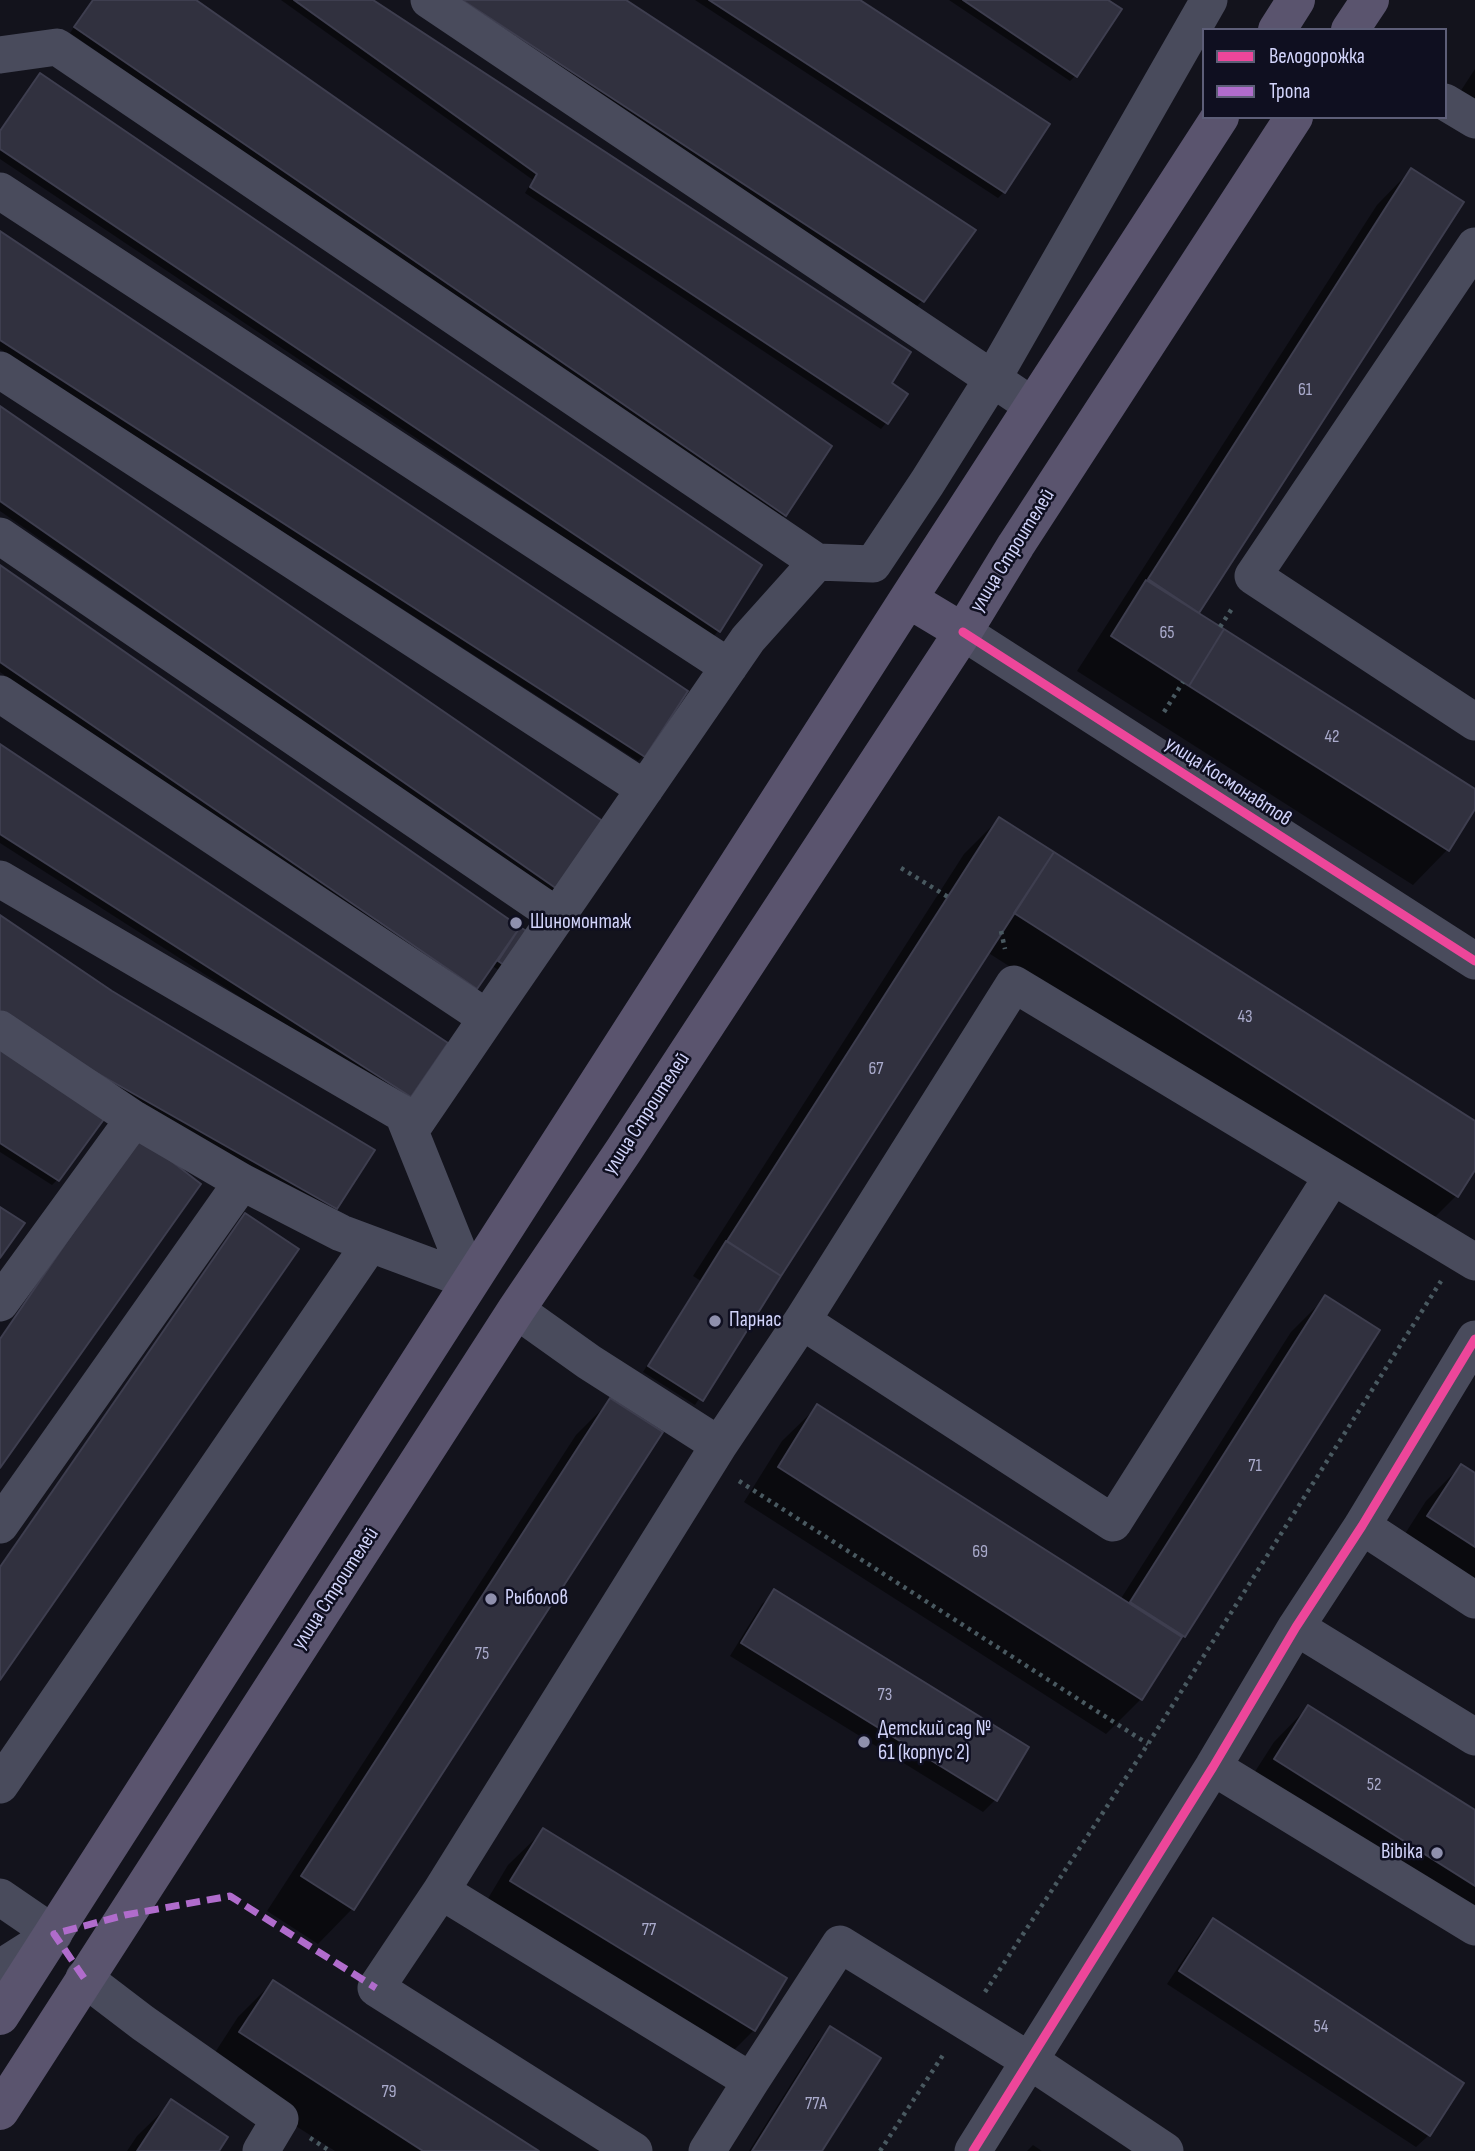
<!DOCTYPE html>
<html>
<head>
<meta charset="utf-8">
<style>
  body { margin:0 }
  #map { position:relative; width:1475px; height:2151px; overflow:hidden; background:#13131c; font-family:"Sofia Sans Condensed",sans-serif }
  canvas { display:block }
  .legend { position:absolute; left:1202px; top:28px; width:245px; height:91px; box-sizing:border-box; background:#0f0f20; border:2px solid #5d5e78; margin:0; padding:9px 12px; list-style:none; font-size:21px; color:#d2d4fb }
  .legend li { display:flex; align-items:center; gap:14px; height:35px }
  .legend b { width:35px; border:2px solid #5d5e78 }
</style>
</head>
<body>
<div id="map">
<canvas width="1475" height="2151"></canvas>
<ul class="legend">
<li><b style="height:9px;background:#ed469a"></b>Велодорожка</li>
<li><b style="height:9px;background:#b06ccc"></b>Тропа</li>
</ul>
</div>
<script>
const g = document.querySelector('canvas').getContext('2d');
g.lineJoin = 'round';
function fill(path, color) { g.fillStyle = color; g.fill(path, 'evenodd'); }
const poly = rows => new Path2D(rows.map(r => 'M' + r).join(''));
function trace(path, color, width, dash) { g.strokeStyle = color; g.lineWidth = width; g.lineCap = dash ? 'butt' : 'round'; g.setLineDash(dash || []); g.stroke(path); }
function write(font, color, halo, rows, align = 'center') {
  g.font = font + ' "Sofia Sans Condensed",sans-serif'; g.lineWidth = 5; g.setLineDash([]); g.textBaseline = 'middle'; g.strokeStyle = halo; g.fillStyle = color; for (const [text, x, y, turn = 0] of rows) {
    g.save(); g.translate(x, y); g.rotate((+turn || 0) * Math.PI / 180); g.textAlign = isNaN(turn) ? turn : align; if (halo) g.strokeText(text, 0, 0); g.fillText(text, 0, 0); g.restore();
  }
}
fill(poly([
  [93,0,193,0,829,447,784,515,779,521,70,33],
  [281,0,370,0,905,395,886,423,881,429,525,193,533,180],
  [447,0,623,0,923,300,917,306],
  [695,0,857,0,1004,192,998,198],
  [949,0,1105,0,1075,76,1070,81],
  [1475,69,1475,102,1460,92],
  [40,75,718,631,713,637,0,159,0,131],
  [1411,170,1461,202,1197,614,1475,791,1475,806,1447,850,1413,885,1077,671,1377,205],
  [0,234,644,755,638,761,0,349],
  [0,408,556,888,550,894,0,511],
  [0,567,533,938,506,975,491,965,470,994,0,672],
  [0,745,410,1096,404,1102,0,843],
  [999,819,1475,1123,1475,1167,1457,1195,1422,1230,987,952,695,1405,643,1372,701,1281,693,1276,964,854],
  [0,918,336,1208,330,1214,0,1022],
  [0,1051,57,1180,52,1185,0,1152],
  [1326,1297,1184,1636,1177,1643,1141,1699,1106,1734,744,1502,782,1441,817,1407,1120,1600,1291,1332],
  [611,1400,661,1432,352,1909,318,1944,267,1911,576,1435],
  [1461,1466,1475,1475,1475,1604,1394,1551,1426,1501],
  [775,1592,995,1800,983,1812,730,1656,762,1604],
  [1308,1707,1475,1812,1475,1943,1240,1795,1274,1742],
  [543,1831,754,2030,719,2065,477,1917,508,1865],
  [1213,1920,1429,2135,1416,2147,1167,1984,1201,1933],
  [273,1982,535,2151,335,2151,205,2068,238,2017],
  [831,2028,820,2151,749,2151,818,2041],
  [172,2102,216,2151,127,2151,137,2136],
  [1033,2145,1042,2151,1027,2151]
]), '#0007');
const building = poly([
  [93,0,196,0,832,446,786,516,74,27,93,0],
  [294,0,373,0,911,352,892,383,908,394,888,424,530,187,537,174,294,0],
  [462,0,626,0,976,230,924,302,462,0],
  [709,0,860,0,1050,124,1005,193,709,0],
  [963,0,1108,0,1122,9,1077,77,963,0],
  [40,73,762,565,720,632,0,149,0,131,40,73],
  [1411,168,1464,202,1199,613,1148,579,1411,168],
  [0,231,688,691,645,757,0,340,0,231],
  [0,406,604,822,557,889,0,501,0,406],
  [0,565,520,927,477,989,0,662,0,565],
  [1146,580,1224,629,1189,686,1111,636,1146,580],
  [1224,629,1475,789,1475,809,1449,851,1189,686,1224,629],
  [0,744,448,1043,411,1097,0,834,0,744],
  [999,817,1054,852,781,1276,727,1241,999,817],
  [1054,852,1475,1121,1475,1170,1458,1197,1014,913,1054,852],
  [0,915,112,991,375,1150,337,1209,67,1056,0,1012,0,915],
  [520,927,536,937,513,971,498,961,520,927],
  [0,1049,107,1115,59,1181,0,1143,0,1049],
  [139,1136,201,1184,0,1468,0,1339,139,1136],
  [0,1207,25,1223,0,1258,0,1207],
  [245,1213,299,1249,0,1680,0,1567,245,1213],
  [726,1241,781,1276,703,1401,648,1366,726,1241],
  [1325,1295,1380,1330,1185,1637,1130,1602,1325,1295],
  [610,1398,663,1432,354,1910,301,1876,610,1398],
  [817,1404,1182,1637,1142,1700,778,1467,817,1404],
  [1461,1464,1475,1473,1475,1547,1427,1516,1461,1464],
  [774,1589,1029,1747,997,1801,741,1643,774,1589],
  [1308,1705,1475,1810,1475,1886,1274,1759,1308,1705],
  [543,1828,787,1978,755,2031,510,1881,543,1828],
  [1213,1918,1464,2083,1430,2136,1179,1971,1213,1918],
  [273,1980,539,2151,423,2151,239,2032,273,1980],
  [830,2026,881,2058,822,2151,752,2151,830,2026],
  [171,2099,228,2137,219,2151,137,2151,171,2099]
]);
fill(building, '#31313f');
trace(building, '#3e3e4f', 2);
trace(poly([
  [1220,627,1233,607],
  [1164,712,1183,682],
  [901,868,948,897],
  [1001,931,1005,949],
  [739,1481,1148,1744],
  [985,1992,1148,1744,1441,1281],
  [310,2138,330,2151],
  [880,2151,945,2052]
]), '#495960', 4.5, [3.5, 5]);
trace(poly([
  [429,0,1033,406],
  [0,55,57,47,817,562],
  [1445,102,1475,120],
  [0,191,729,667],
  [1475,246,1253,576,1475,722],
  [0,370,645,789],
  [0,536,557,916],
  [963,632,1475,961],
  [0,694,487,1018,748,639,817,562,873,564,927,483,993,378,1209,0],
  [0,879,403,1114,470,1281],
  [0,1029,134,1119,242,1182,341,1233,470,1281],
  [410,1131,487,1018],
  [0,1303,134,1119],
  [516,1310,589,1362,719,1445,802,1321,1014,984,1475,1262],
  [802,1321,1113,1523,1332,1177],
  [719,1445,441,1891,751,2081,840,1944,1030,2061,1165,2151],
  [0,1525,242,1182],
  [1362,1526,1475,1600],
  [1296,1627,1475,1737],
  [1213,1767,1475,1927],
  [0,1785,370,1244],
  [441,1891,376,1988,634,2151],
  [0,1897,54,1934,0,1968],
  [84,1978,143,2023,280,2119,261,2151],
  [707,2151,751,2081],
  [973,2151,1213,1767,1296,1627,1362,1526,1475,1339]
]), '#494b5c', 37);
trace(poly([
  [1277,30,1296,0],
  [1350,30,1370,0],
  [908,599,963,632],
  [0,2016,908,599,1220,117],
  [0,2111,516,1310,624,1150,963,632,1016,545,1294,117]
]), '#5a546e', 38);
trace(poly([
  [84,1978,54,1934,125,1915,230,1896,376,1988]
]), '#b06ccc', 7, [14, 7]);
trace(poly([
  [963,632,1475,961],
  [973,2151,1213,1767,1296,1627,1362,1526,1475,1339]
]), '#ed469a', 9);
for (const [x, y, r, color] of [
  [516,923,7,"#8f90ad"],
  [715,1321,7,"#8f90ad"],
  [491,1599,7,"#8f90ad"],
  [864,1742,7,"#8f90ad"],
  [1437,1853,7,"#8f90ad"]
]) { const dot = new Path2D(); dot.arc(x, y, r, 0, 2 * Math.PI); g.fillStyle = color; g.fill(dot); trace(dot, '#0f0f20', 2.5); }
write('18px', '#aaabcc', null, [
  ["61",1305,390],
  ["65",1167,633],
  ["42",1332,737],
  ["43",1245,1017],
  ["67",876,1069],
  ["71",1255,1466],
  ["69",980,1552],
  ["75",482,1654],
  ["73",885,1695],
  ["52",1374,1785],
  ["77",649,1930],
  ["54",1321,2027],
  ["79",389,2092],
  ["77А",816,2104]
]);
write('21px', '#d2d4fb', '#0f0f20', [
  ["улица Строителей",1013,551,-58],
  ["улица Космонавтов",1228,782,33],
  ["улица Строителей",647,1114,-57],
  ["улица Строителей",336,1589,-57]
]);
write('21px', '#d2d4fb', '#0f0f20', [
  ["Шиномонтаж",530,923],
  ["Парнас",729,1321],
  ["Рыболов",505,1599],
  ["Детский сад №",878,1730],
  ["61 (корпус 2)",878,1754],
  ["Bibika",1423,1853,"right"]
], 'left');
</script>
</body>
</html>
